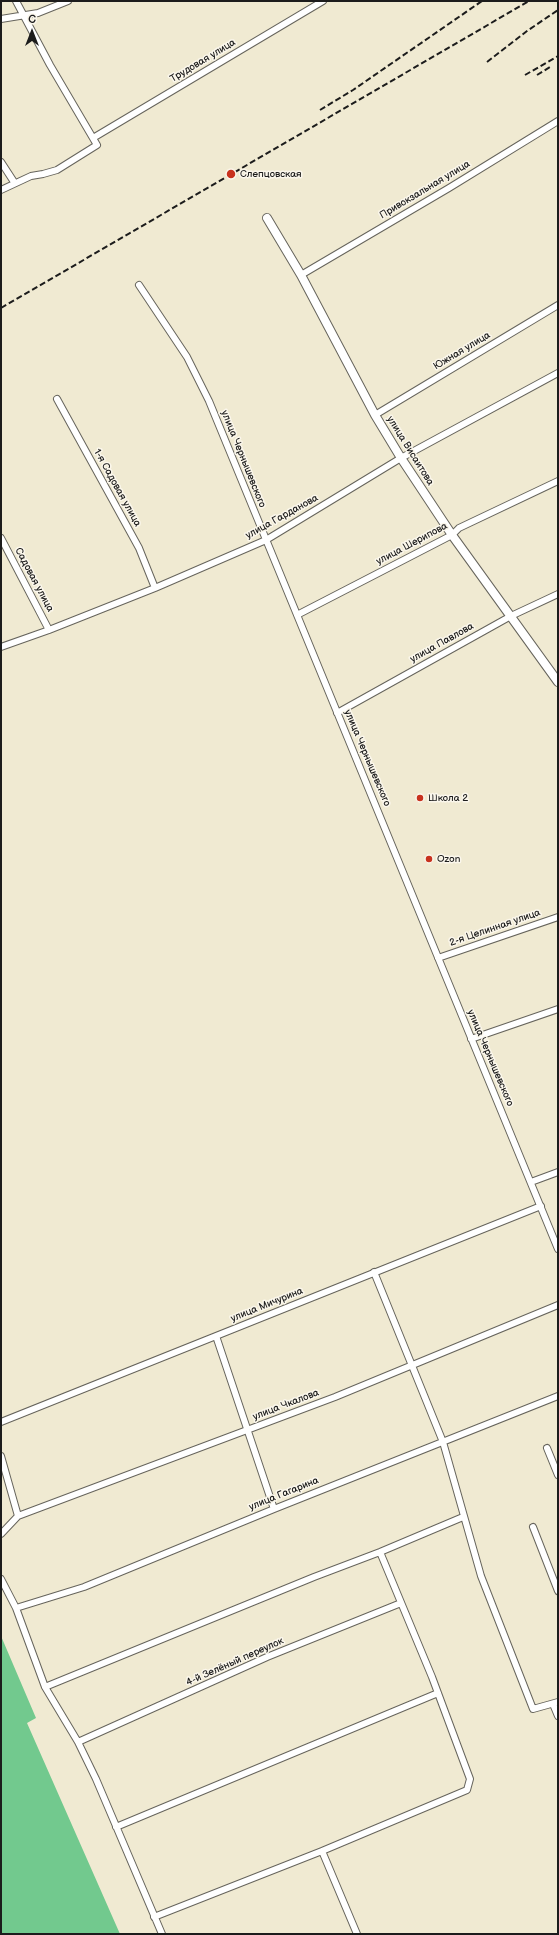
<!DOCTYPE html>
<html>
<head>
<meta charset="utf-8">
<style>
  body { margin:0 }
  #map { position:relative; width:559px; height:1935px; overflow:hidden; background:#f0ead2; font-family:"Balsamiq Sans",sans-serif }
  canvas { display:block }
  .frame { position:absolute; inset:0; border:2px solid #1c1c1c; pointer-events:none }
  .north { position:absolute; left:12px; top:12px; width:40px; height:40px; -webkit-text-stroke:3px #fbf7ec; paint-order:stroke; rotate:0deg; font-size:11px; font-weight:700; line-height:16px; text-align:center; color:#1c1c1c }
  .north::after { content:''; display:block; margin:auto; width:14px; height:18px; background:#1c1c1c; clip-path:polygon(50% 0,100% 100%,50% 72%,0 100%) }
</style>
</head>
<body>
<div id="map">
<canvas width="559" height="1935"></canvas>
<div class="frame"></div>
<div class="north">С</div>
</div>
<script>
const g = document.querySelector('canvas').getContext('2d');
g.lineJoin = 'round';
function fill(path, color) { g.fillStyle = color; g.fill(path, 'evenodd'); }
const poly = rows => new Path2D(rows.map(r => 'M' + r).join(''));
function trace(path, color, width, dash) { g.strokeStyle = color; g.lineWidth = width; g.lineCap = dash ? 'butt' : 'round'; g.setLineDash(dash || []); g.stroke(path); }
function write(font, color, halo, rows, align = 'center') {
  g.font = font + ' "Balsamiq Sans",sans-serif'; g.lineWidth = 3; g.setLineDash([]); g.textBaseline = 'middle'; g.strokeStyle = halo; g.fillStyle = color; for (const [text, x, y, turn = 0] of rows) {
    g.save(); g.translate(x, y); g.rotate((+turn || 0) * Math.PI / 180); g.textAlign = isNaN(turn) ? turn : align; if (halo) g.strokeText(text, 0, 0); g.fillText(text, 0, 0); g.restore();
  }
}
fill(poly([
  [1,1636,36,1718,27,1723,120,1934,1,1934]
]), '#72c98e');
const minor = poly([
  [1,19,38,13,68,1],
  [93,138,323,1],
  [1,162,14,182],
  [1,190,31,176,43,174,57,170,97,145,50,65,16,1],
  [301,275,449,188,558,121],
  [139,285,187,357,209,401,558,1249],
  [57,399,139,548,155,588],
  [375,415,558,305],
  [1,538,49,630],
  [297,615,452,535,459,528,558,481],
  [1,647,49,630,155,588,266,540,401,458,558,373],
  [337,713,511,616,558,594],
  [438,958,558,917],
  [471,1039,558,1009],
  [531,1182,558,1172],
  [374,1272,443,1442,481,1576,533,1709,558,1702],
  [216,1336,274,1509],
  [1,1422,541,1206],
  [547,1448,558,1475],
  [1,1456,18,1516,1,1534],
  [18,1516,335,1397,558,1305],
  [533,1527,558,1591],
  [1,1579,16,1608,45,1687,78,1742,96,1779,162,1934],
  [16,1608,84,1587,274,1509,558,1396],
  [45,1687,314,1577,380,1552,463,1517],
  [553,1704,558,1716],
  [78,1742,267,1657,401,1603],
  [116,1827,438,1693],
  [322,1851,357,1934],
  [154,1917,322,1851,467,1790,470,1779,432,1677,380,1552]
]);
const tertiary = poly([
  [267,218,301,275,375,415,401,458,452,535,558,682]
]);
trace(minor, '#66645c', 8);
trace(tertiary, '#66645c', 10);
trace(minor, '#fff', 6);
trace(tertiary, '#fff', 8);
trace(poly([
  [487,62,527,31,558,10],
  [525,75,558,56],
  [537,75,550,67],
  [320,110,353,90,482,1],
  [1,308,529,1]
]), '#1c1c1c', 2, [6, 3]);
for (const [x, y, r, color] of [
  [231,174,5,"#c8321e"],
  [420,798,4,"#c8321e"],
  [429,859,4,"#c8321e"]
]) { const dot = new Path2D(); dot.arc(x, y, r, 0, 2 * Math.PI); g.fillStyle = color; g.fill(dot); trace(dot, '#fbf7ec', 1.5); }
write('10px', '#1c1c1c', '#fbf7ec', [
  ["Трудовая улица",203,61,-31],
  ["Привокзальная улица",425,190,-31],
  ["Южная улица",462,351,-31],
  ["улица Висаитова",410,451,58],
  ["улица Чернышевского",243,459,68],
  ["1-я Садовая улица",117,488,61],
  ["улица Гарданова",282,517,-29],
  ["улица Шерипова",412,544,-28],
  ["Садовая улица",34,580,62],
  ["улица Павлова",442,643,-29],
  ["улица Чернышевского",367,758,67],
  ["2-я Целинная улица",495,928,-19],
  ["улица Чернышевского",490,1058,67],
  ["улица Мичурина",267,1305,-22],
  ["улица Чкалова",286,1405,-21],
  ["улица Гагарина",284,1494,-22],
  ["4-й Зелёный переулок",235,1662,-24]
]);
write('10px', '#1c1c1c', '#fbf7ec', [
  ["Слепцовская",240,174],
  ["Школа 2",428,798],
  ["Ozon",437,859]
], 'left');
</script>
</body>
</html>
